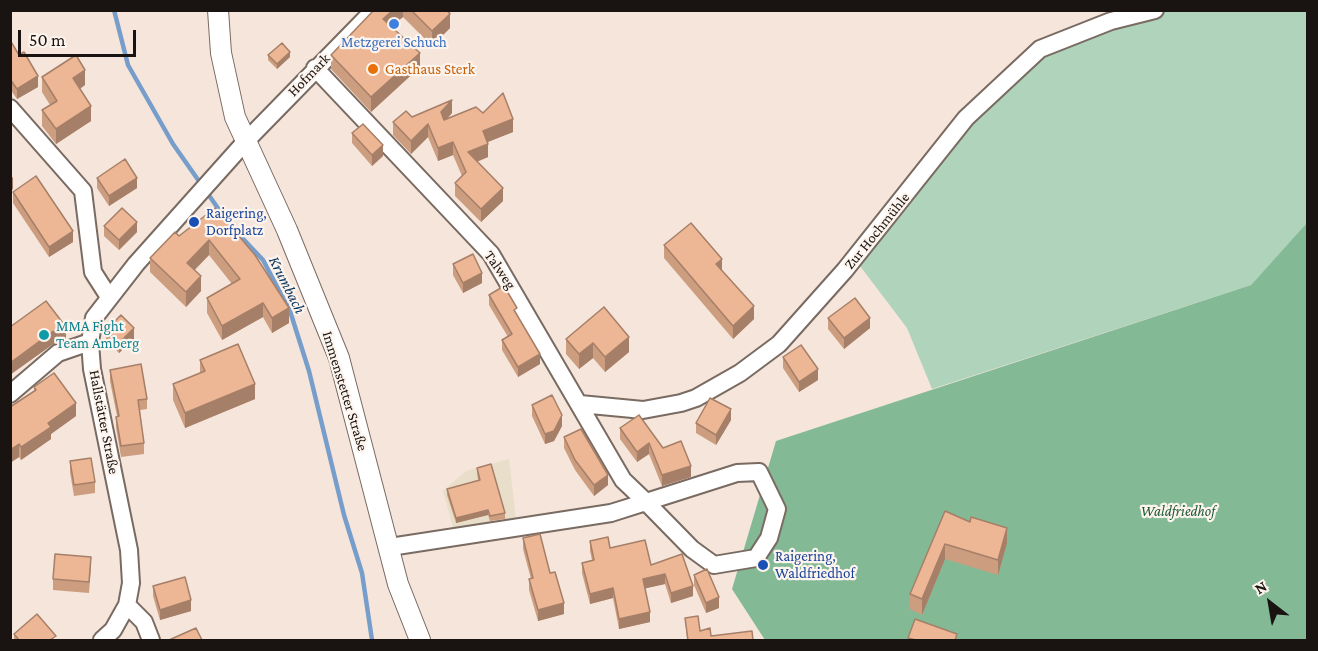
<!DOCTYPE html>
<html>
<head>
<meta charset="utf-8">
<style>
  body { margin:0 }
  #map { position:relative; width:1318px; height:651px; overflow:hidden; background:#f5e5db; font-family:"Crimson Pro",serif }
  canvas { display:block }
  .frame { position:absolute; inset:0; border:12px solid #191411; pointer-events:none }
  .north { position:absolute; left:1240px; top:573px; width:60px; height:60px; -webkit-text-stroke:4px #fef4ee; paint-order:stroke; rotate:329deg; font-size:16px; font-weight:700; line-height:24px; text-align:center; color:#191411 }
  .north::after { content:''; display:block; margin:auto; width:21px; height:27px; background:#191411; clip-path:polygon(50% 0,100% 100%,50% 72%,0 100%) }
  .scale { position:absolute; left:18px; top:30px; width:118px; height:27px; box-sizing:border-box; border:3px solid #191411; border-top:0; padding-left:8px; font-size:18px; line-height:21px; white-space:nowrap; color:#191411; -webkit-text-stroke:4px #fef4ee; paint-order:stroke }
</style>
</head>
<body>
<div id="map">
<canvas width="1318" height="651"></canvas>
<div class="frame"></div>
<div class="north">N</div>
<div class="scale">50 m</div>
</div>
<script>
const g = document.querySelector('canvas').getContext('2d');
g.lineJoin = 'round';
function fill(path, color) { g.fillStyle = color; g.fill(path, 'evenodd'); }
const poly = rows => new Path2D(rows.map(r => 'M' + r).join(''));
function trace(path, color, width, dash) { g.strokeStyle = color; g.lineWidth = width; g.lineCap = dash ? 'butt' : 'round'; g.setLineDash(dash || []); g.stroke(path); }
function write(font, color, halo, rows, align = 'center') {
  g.font = font + ' "Crimson Pro",serif'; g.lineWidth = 4.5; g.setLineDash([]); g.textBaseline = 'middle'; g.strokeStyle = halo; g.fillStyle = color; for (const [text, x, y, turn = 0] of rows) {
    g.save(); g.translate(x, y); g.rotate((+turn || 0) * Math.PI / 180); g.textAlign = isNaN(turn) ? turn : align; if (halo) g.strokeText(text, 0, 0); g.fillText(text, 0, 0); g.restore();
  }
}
fill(poly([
  [509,459,516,520,454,531,443,491,466,471]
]), '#e8dec9');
fill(poly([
  [1155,11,1307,11,1307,224,1251,285,932,389,907,328,860,266,882,226,966,118,1040,49]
]), '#b0d4bb');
fill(poly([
  [1307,223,1307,640,765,640,732,589,776,441,1251,285]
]), '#83ba95');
trace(poly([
  [114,10,128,65,173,144,229,224,263,260,290,311,309,371,344,515,362,573,372,640]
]), '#779ecb', 4.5);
const minor = poly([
  [315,68,491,254,623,480,646,502,692,549,714,565,756,558,769,538,777,509,759,472,737,473,646,502,611,513,390,547],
  [10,108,83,191,93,272,109,297],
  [10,394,58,353,90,342],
  [580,404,643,410,681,403,696,398,740,373,779,344,845,270,966,118,1040,49,1111,21,1155,10],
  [127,605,144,622,151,640],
  [102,640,113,630,127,605,131,583,129,550,92,369,90,342,94,318,136,264,246,141,374,10]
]);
const major = poly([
  [218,10,221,53,235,117,287,230,339,358,398,584,420,640]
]);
trace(minor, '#796b62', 20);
trace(major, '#796b62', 22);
trace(minor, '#fff', 16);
trace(major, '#fff', 20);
fill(poly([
  [374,10,447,10,450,28,432,46,403,17,391,26,420,67,371,112,331,69,331,55],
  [10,40,19,55,38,87,17,99,10,89],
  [268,55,290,57,277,69,268,60],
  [42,77,85,85,80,89,91,121,56,144,42,126,42,110,50,105,42,92],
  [452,113,448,118,483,113,513,132,487,142,488,157,477,162,503,201,481,222,455,196,455,183,462,176,453,155,438,161,428,137,411,154,393,135,393,122,412,117],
  [352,133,383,156,372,166,352,143],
  [97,178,137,188,109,206,97,188],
  [13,192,73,242,49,257,13,203],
  [215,208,289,323,272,333,263,317,222,340,207,313,207,298,232,284,209,255,195,270,201,291,186,307,150,272,150,258],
  [104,226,137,232,119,250,104,236],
  [664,245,754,319,733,339,664,258],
  [453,264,482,283,463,293,453,275],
  [489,295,517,314,540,364,518,377,502,350,502,340,508,337,489,305],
  [604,307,629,352,605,372,593,358,579,369,566,354,566,339],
  [828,318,870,328,844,349,828,329],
  [106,330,134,339,119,353,106,340],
  [783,357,818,380,799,392,783,368],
  [200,360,255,399,185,428,173,400,173,384,200,373],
  [110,370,147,399,147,409,140,410,144,443,144,454,121,457,116,427,116,417,117,416,110,381],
  [34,387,76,416,51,434,51,439,21,460,19,457,10,463,10,407,34,391],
  [532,405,562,426,554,441,545,444,532,416],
  [731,420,716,445,696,433,696,423],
  [620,428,663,448,691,477,662,486,649,454,637,462,620,439],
  [564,437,608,485,594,496,575,470,564,448],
  [70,461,95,482,95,493,74,496,70,472],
  [477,468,505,513,505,519,490,521,488,515,456,523,447,495,447,489,478,480,477,473],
  [945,511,1007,543,998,575,945,559,922,615,910,609,910,594],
  [523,538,550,573,564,614,538,621,529,590,529,579,531,579,523,549],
  [590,541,651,565,693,596,671,603,665,584,645,588,650,622,619,629,613,598,590,604,582,573,582,563,592,560,590,551],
  [91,567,89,593,53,590,53,579],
  [694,575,719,608,706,613,694,585],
  [153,586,191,611,160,620,153,596],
  [685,618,700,631,711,636,753,640,687,640],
  [14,634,56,640,14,640]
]), '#cc9d7f');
fill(poly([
  [393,10,403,10,403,17,383,33,383,19],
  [450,14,450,28,432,46,432,31],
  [290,52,290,57,277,69,277,64],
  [420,53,420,67,371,112,371,97],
  [85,70,85,85,73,93,73,78],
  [38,76,38,87,17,99,17,89],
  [452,100,452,113,441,125,441,112],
  [91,106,91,121,56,144,56,129],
  [513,119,513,132,483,144,483,131],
  [428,124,428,137,411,154,411,141],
  [453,142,453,155,438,161,438,148],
  [488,144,488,157,468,165,468,152],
  [383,145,383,156,372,166,372,155],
  [13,177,13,189,10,192,10,179],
  [137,178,137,188,109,206,109,196],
  [503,188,503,201,481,222,481,209],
  [137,222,137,232,119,250,119,240],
  [73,231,73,242,49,257,49,247],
  [209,240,209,255,187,277,187,263],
  [722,259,722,273,716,264],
  [482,273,482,283,463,293,463,283],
  [201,276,201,291,186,307,186,292],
  [263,303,263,317,222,340,222,326],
  [754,306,754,319,733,339,733,326],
  [289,308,289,323,272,333,272,318],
  [870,318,870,328,844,349,844,338],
  [66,327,66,339,52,345,10,375,10,363,52,332],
  [134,328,134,339,119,353,119,343],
  [629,337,629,352,605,372,605,357],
  [593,343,593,358,579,369,579,354],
  [540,354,540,364,518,377,518,367],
  [818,369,818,380,799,392,799,382],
  [255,384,255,399,185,428,185,413],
  [76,403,76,416,51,434,51,439,21,460,21,447,48,423],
  [731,409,731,420,716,445,716,435],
  [562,415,562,426,554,441,545,444,545,434],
  [649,443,649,454,637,462,637,452],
  [19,444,19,457,10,463,10,450],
  [691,466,691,477,662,486,662,475],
  [608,475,608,485,594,496,594,485],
  [488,510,488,515,456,523,456,518],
  [1007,528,1007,543,998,575,998,560],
  [945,544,945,559,922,615,922,599],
  [665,574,665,584,643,589,643,579],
  [693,586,693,596,671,603,671,593],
  [613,588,613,598,590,604,590,594],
  [719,597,719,608,706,613,706,603],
  [191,600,191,611,160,620,160,610],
  [564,603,564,614,538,621,538,610],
  [650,612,650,622,619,629,619,619]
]), '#a67f68');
const building = poly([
  [374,10,393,10,383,19,420,53,371,97,331,55,374,10],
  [411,10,447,10,450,14,432,31,411,10],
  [10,40,19,55,24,52,38,76,17,89,10,79,10,40],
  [282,43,290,52,277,64,268,55,282,43],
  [76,55,85,70,73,78,91,106,56,129,42,110,57,101,42,77,76,55],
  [503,93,513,119,483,131,488,144,468,152,503,188,481,209,455,183,466,172,453,142,438,148,428,124,411,141,393,122,406,111,412,117,452,100,441,112,444,120,476,107,483,113,503,93],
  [363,124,383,145,372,155,352,133,363,124],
  [125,159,137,178,109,196,97,178,125,159],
  [36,176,73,231,49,247,13,192,36,176],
  [122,208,137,222,119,240,104,226,122,208],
  [215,208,255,255,289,308,272,318,263,303,222,326,207,298,240,279,209,240,187,263,201,276,186,292,150,258,175,232,179,236,215,208],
  [691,223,722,259,716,264,754,306,733,326,664,245,691,223],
  [473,254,482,273,463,283,453,264,473,254],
  [504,286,517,308,514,310,540,354,518,367,502,340,512,334,489,295,504,286],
  [855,298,870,318,844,338,828,318,855,298],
  [46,301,66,327,52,332,10,363,10,327,46,301],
  [604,307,629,337,605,357,593,343,579,354,566,339,604,307],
  [121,315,134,328,119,343,106,330,121,315],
  [238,344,255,384,185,413,173,384,205,371,200,360,238,344],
  [801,345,818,369,799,382,783,357,801,345],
  [141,364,147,399,138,400,144,443,121,446,116,417,119,416,110,370,141,364],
  [54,373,76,403,48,423,51,427,21,447,19,444,10,450,10,407,36,390,34,387,54,373],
  [552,395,562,415,554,431,545,434,532,405,552,395],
  [710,398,731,409,716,435,696,423,710,398],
  [639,415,663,448,681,441,691,466,662,475,649,443,637,452,620,428,639,415],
  [581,429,608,475,594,485,575,460,564,437,581,429],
  [91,458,95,482,74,485,70,461,91,458],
  [491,464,505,513,490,516,488,510,456,518,447,489,480,480,477,468,491,464],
  [945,511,970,522,971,517,1007,528,998,560,945,544,922,599,910,594,945,511],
  [540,534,550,573,555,572,564,603,538,610,529,579,533,578,523,538,540,534],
  [608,537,610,548,645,540,651,565,682,554,693,586,671,593,665,574,643,579,650,612,619,619,613,588,590,594,582,563,594,560,590,541,608,537],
  [55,554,91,557,89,582,53,579,55,554],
  [707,569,719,597,706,603,694,575,707,569],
  [185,577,191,600,160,610,153,586,185,577],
  [37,614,56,636,50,640,19,640,14,634,37,614],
  [698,616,700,631,710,628,711,636,752,631,753,640,688,640,685,618,698,616],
  [915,619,957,634,955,640,916,640,908,638,915,619],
  [196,628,202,640,169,640,196,628]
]);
fill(building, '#edb694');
trace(building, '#a67f68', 1.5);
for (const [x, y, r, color] of [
  [394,24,6,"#3f7fe0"],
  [373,69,6,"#e8710a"],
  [194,222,6,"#1a4fb4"],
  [44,335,6,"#0f9aa8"],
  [763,565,6,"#1a4fb4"]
]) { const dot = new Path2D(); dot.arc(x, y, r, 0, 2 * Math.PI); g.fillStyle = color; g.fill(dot); trace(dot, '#fef4ee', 2); }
write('15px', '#366cbe', '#fef4ee', [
  ["Metzgerei Schuch",394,42]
]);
write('15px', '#c56008', '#fef4ee', [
  ["Gasthaus Sterk",385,69]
], 'left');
write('15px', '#191411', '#fef4ee', [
  ["Hofmark",309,75,-46],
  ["Zur Hochmühle",877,231,-51],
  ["Talweg",500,270,55],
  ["Immenstetter Straße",345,391,73],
  ["Hallstätter Straße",104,422,79]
]);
write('15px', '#164399', '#fef4ee', [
  ["Raigering,",206,213],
  ["Dorfplatz",206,230],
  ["Raigering,",775,556],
  ["Waldfriedhof",775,573]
], 'left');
write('15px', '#0d838f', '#fef4ee', [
  ["MMA Fight",56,326],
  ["Team Amberg",56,343]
], 'left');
write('italic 15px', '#1b5935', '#fef4ee', [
  ["Waldfriedhof",1178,511]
]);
write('italic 16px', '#09355f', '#fef4ee', [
  ["Krumbach",287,285,63]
]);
</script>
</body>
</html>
